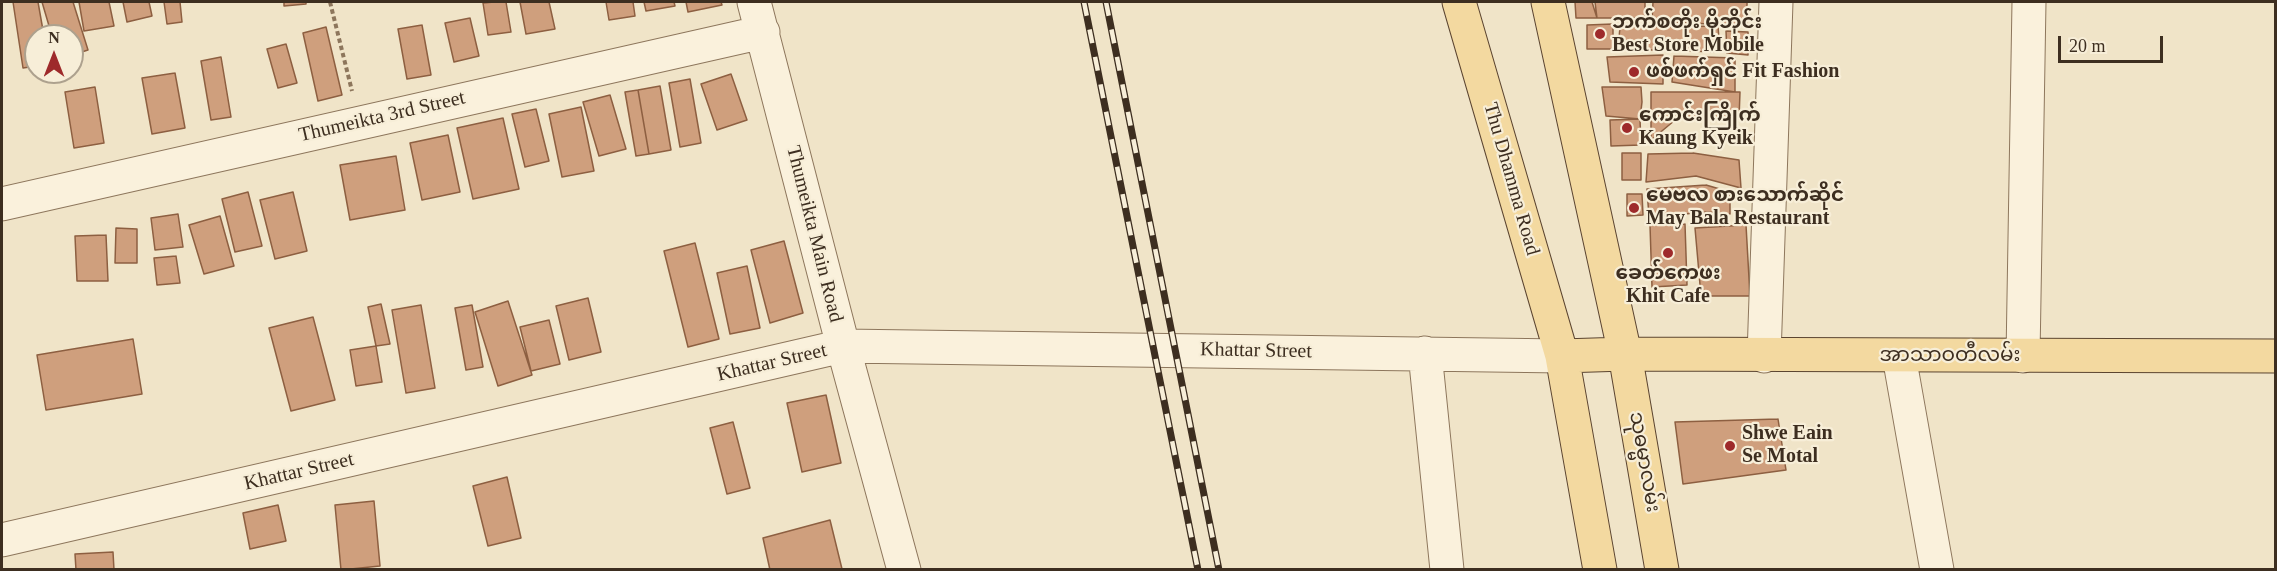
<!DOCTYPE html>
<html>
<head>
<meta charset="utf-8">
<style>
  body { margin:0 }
  #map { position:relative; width:2277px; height:571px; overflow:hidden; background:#f0e4c8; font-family:"Times New Roman",serif }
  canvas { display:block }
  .frame { position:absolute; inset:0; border:3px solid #3d2e20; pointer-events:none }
  .north { position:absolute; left:24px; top:24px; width:60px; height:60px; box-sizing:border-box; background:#f7eed8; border:2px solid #ada18e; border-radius:50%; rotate:0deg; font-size:16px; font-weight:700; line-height:24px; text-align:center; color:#3d2e20 }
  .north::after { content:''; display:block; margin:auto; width:21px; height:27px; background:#9e2a2b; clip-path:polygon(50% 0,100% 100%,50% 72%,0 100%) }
  .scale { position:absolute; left:2058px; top:36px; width:105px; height:27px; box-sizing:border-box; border:3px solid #3d2e20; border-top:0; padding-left:8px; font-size:18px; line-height:21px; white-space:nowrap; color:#3d2e20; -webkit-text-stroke:4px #f7eed8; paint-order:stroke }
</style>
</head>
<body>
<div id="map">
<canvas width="2277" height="571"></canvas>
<div class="frame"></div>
<div class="north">N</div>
<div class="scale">20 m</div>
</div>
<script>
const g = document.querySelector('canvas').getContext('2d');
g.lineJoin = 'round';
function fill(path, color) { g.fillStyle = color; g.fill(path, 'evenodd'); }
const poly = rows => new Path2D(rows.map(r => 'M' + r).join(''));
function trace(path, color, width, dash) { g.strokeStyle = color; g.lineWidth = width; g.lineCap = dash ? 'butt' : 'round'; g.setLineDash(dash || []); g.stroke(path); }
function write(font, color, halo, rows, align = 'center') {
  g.font = font + ' "Times New Roman","Noto Sans Myanmar",serif'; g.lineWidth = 4.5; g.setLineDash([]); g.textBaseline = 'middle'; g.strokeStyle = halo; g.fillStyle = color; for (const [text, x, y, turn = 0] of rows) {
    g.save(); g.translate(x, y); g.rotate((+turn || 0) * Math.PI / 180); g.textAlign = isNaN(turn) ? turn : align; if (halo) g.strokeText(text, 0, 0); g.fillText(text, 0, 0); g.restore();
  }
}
const building = poly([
  [13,2,38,2,44,36,36,36,36,66,23,68,13,2],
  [42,2,73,2,88,50,72,55,72,36,52,36,42,2],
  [79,2,109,2,114,26,84,31,79,2],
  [123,2,149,2,152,16,127,22,123,2],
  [164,2,180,2,182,22,167,24,164,2],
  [284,2,306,2,306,4,284,6,284,2],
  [494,2,506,2,511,32,488,35,483,3,494,2],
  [520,2,549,2,555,29,526,34,520,2],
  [606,2,633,2,635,16,609,20,606,2],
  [644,2,674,2,675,6,646,11,644,2],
  [686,2,721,2,722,5,688,12,686,2],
  [1575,2,1592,2,1597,18,1576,18,1575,2],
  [1595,2,1645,2,1645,18,1597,18,1595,2],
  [1653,2,1747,2,1747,26,1652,21,1653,2],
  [470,18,479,56,454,62,445,23,470,18],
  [1613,24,1613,49,1587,49,1587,25,1613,24],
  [422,25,431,75,407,79,398,29,422,25],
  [1718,26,1720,52,1618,49,1620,27,1718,26],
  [326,27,342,95,318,101,303,33,326,27],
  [1726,31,1748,32,1748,55,1727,53,1726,31],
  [286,44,297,83,278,88,267,49,286,44],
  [1663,55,1663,84,1610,82,1607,57,1663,55],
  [1674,56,1735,58,1735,92,1672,82,1674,56],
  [221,57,231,117,211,120,201,61,221,57],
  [175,73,185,128,152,134,142,78,175,73],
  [731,74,747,120,717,130,701,84,731,74],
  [690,79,701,143,680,147,669,83,690,79],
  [660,86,671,150,649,154,638,90,660,86],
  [95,87,104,143,74,148,65,92,95,87],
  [1602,87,1641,87,1642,102,1640,119,1606,116,1602,87],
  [638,90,649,154,636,156,625,92,638,90],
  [1651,92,1740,92,1739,119,1680,116,1651,140,1651,92],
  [610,95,626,149,599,156,583,102,610,95],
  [581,107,594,171,562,177,549,114,581,107],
  [536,109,549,161,525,167,512,114,536,109],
  [503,118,519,189,473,199,457,128,503,118],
  [1640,119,1641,145,1611,146,1610,120,1640,119],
  [448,135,460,192,422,200,410,143,448,135],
  [1622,153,1641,153,1641,180,1622,180,1622,153],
  [1693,153,1739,160,1741,188,1696,176,1646,182,1648,154,1693,153],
  [396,156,405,210,350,220,340,165,396,156],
  [1706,185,1730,192,1730,214,1708,212,1649,217,1647,189,1706,185],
  [248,192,262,246,235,252,222,199,248,192],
  [293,192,307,251,275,259,260,200,293,192],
  [1627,194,1642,194,1643,215,1627,216,1627,194],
  [178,214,183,247,155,250,151,218,178,214],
  [220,216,234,266,204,274,189,225,220,216],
  [1685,224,1687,285,1652,287,1650,225,1685,224],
  [1746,225,1750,296,1701,296,1695,228,1746,225],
  [116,228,137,229,137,263,115,263,116,228],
  [106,235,108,281,77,281,75,236,106,235],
  [784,241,803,313,770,323,751,250,784,241],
  [695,243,719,339,688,347,664,251,695,243],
  [176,256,180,283,157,285,154,258,176,256],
  [747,266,760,328,730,334,717,273,747,266],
  [588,298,601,352,569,360,556,306,588,298],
  [508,301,532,375,498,386,475,312,508,301],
  [381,304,390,344,376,346,368,307,381,304],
  [421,305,435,388,406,393,392,310,421,305],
  [472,305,483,367,466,370,455,308,472,305],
  [313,317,335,400,291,411,269,328,313,317],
  [549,320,560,364,531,371,520,327,549,320],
  [133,339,142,394,46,410,37,355,133,339],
  [376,346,382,382,356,386,350,350,376,346],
  [826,395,841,463,802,472,787,403,826,395],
  [1778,419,1786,470,1683,484,1675,422,1778,419],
  [733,422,750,488,727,494,710,428,733,422],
  [507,477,521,538,488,546,473,486,507,477],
  [374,501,380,566,341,570,335,505,374,501],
  [278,505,286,541,250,549,243,513,278,505],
  [830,520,842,569,770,570,763,538,830,520],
  [113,552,114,570,76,570,75,554,113,552]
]);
fill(building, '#cf9f7d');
trace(building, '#8d5f41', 1.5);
const minor = poly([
  [754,2,843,346,904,570],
  [2,204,763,32],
  [1425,353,1447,570],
  [1764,356,1776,2],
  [1899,356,1937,570],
  [2023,356,2029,2],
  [2,540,843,346,1562,356]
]);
const major = poly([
  [1459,2,1562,356,1600,570],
  [1548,2,1625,354,1662,570],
  [1562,356,1625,354,2276,356]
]);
trace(minor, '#8d765c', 35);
trace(major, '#5b4430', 35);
trace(poly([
  [330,2,352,91]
]), '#8d765c', 4, [4.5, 3]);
trace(minor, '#faf1dc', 33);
trace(major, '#f3d9a0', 33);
const rail = poly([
  [1084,2,1198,570],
  [1106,2,1219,570]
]);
trace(rail, '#3d2e20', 7);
trace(rail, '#f7eed8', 4.5, [14]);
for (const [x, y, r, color] of [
  [1600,34,6,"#9e2a2b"],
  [1634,72,6,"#9e2a2b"],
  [1627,128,6,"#9e2a2b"],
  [1634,208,6,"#9e2a2b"],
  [1668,253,6,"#9e2a2b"],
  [1730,446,6,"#9e2a2b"]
]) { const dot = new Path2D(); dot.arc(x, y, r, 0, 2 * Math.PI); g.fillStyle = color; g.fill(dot); trace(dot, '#f7eed8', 2); }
write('bold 20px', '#3d2e20', '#f7eed8', [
  ["ဘက်စတိုး မိုဘိုင်း",1612,23],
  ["Best Store Mobile",1612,46],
  ["ဖစ်ဖက်ရှင် Fit Fashion",1646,72],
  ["ကောင်းကြိုက်",1639,116],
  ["Kaung Kyeik",1639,139],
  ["မေဗလ စားသောက်ဆိုင်",1646,196],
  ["May Bala Restaurant",1646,219],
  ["ခေတ်ကေဖး",1668,274,"center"],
  ["Khit Cafe",1668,297,"center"],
  ["Shwe Eain",1742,434],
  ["Se Motal",1742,457]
], 'left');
write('20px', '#3d2e20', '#f7eed8', [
  ["Thumeikta 3rd Street",382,117,-13],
  ["Thu Dhamma Road",1511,179,74],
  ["Thumeikta Main Road",814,234,76],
  ["Khattar Street",1256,351,1],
  ["အာသာဝတီလမ်း",1950,356],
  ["Khattar Street",772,363,-13],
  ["သုဓမ္မာလမ်း",1644,462,80],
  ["Khattar Street",299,472,-13]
]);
</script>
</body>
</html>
